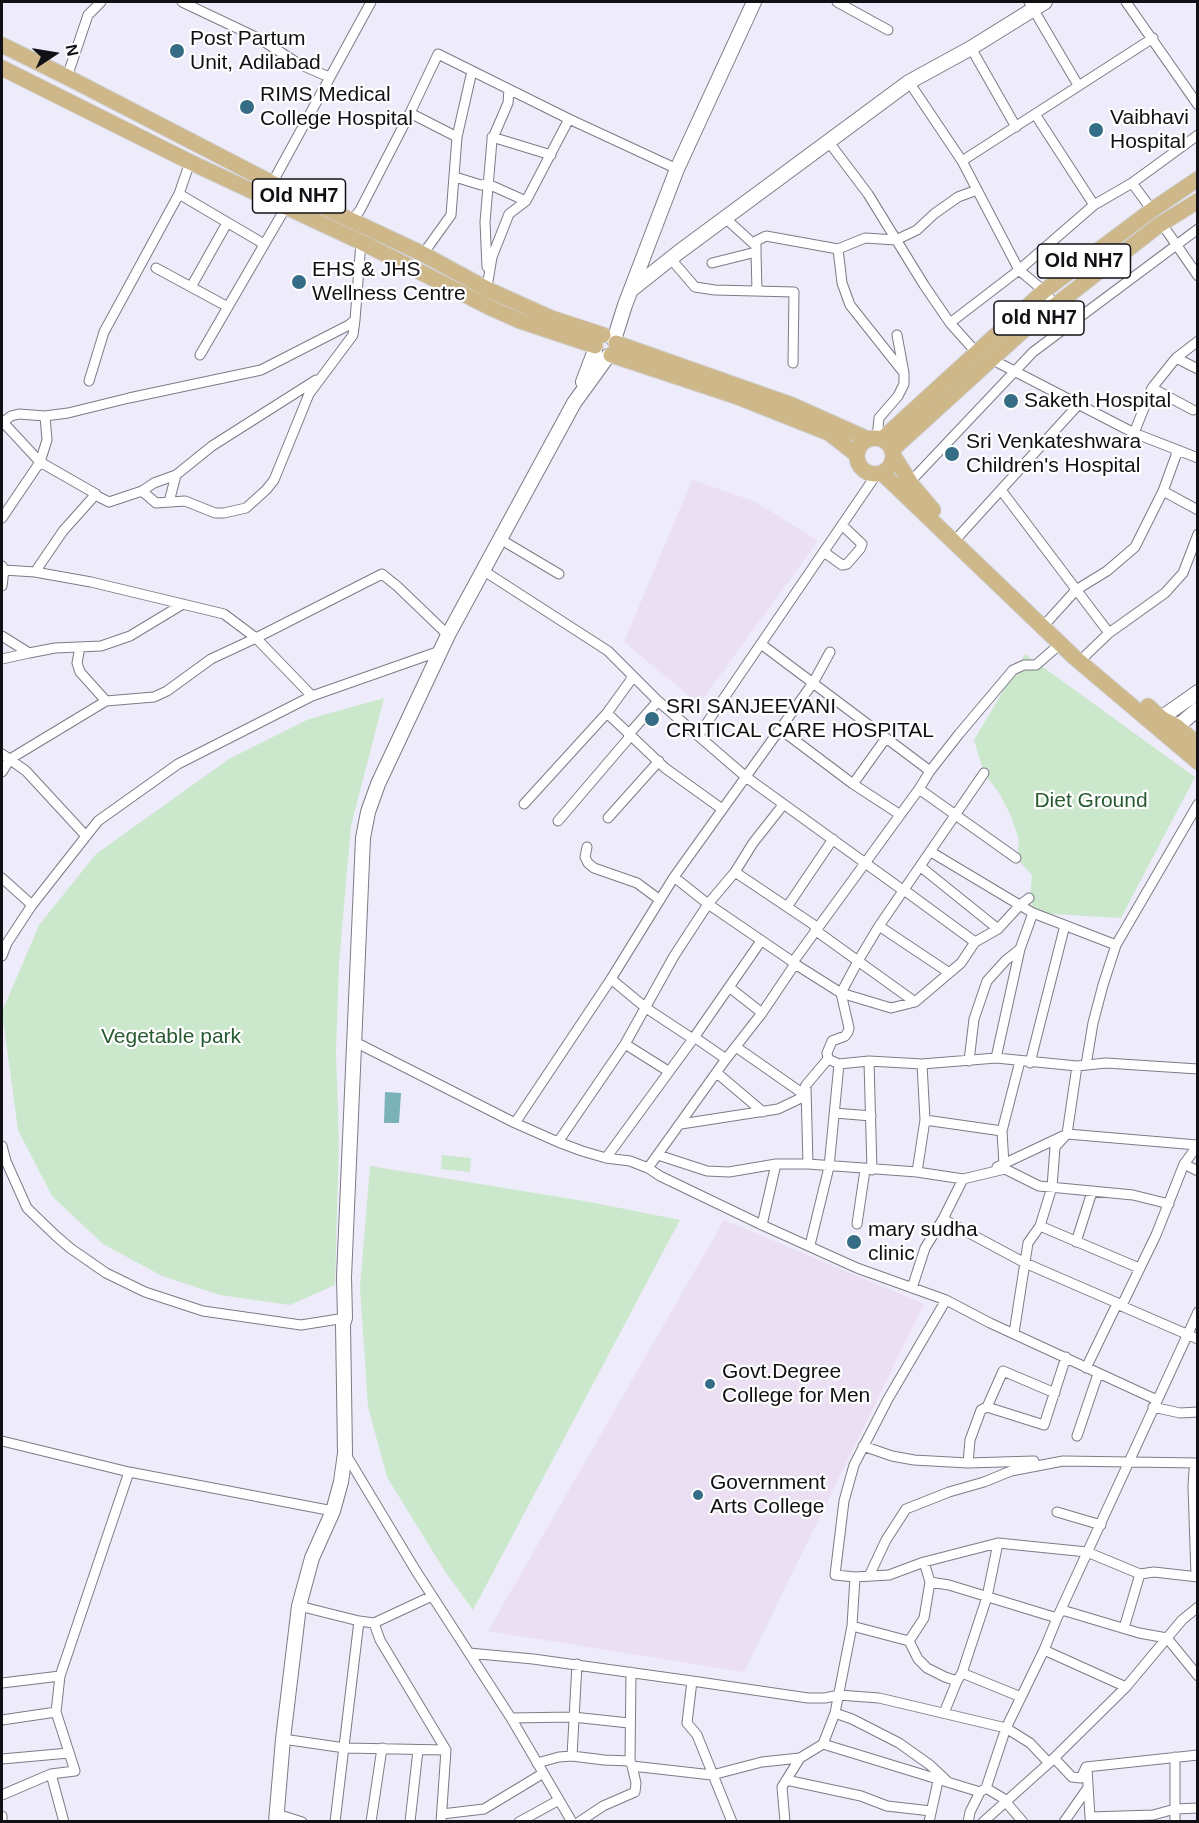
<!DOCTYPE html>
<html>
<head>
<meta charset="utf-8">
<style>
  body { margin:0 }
  #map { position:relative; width:1199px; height:1823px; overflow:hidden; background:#eeecfa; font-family:Helvetica,sans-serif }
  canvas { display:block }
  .frame { position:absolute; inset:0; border:3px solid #111015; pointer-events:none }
  .north { position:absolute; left:24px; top:24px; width:60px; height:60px; -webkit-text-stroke:4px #fff; paint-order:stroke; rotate:78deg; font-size:16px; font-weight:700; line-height:24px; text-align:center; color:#111015 }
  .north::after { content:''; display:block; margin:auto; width:21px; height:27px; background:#111015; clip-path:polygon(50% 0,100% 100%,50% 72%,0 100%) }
</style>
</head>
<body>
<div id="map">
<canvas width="1199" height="1823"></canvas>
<div class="frame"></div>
<div class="north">N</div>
</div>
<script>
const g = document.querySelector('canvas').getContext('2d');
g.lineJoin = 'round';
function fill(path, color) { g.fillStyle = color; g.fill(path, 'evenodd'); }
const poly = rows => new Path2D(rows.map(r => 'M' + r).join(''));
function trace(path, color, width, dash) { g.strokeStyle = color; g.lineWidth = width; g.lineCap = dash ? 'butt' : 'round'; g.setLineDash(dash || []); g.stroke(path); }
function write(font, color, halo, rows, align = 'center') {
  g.font = font + ' Helvetica,sans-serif'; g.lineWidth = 4.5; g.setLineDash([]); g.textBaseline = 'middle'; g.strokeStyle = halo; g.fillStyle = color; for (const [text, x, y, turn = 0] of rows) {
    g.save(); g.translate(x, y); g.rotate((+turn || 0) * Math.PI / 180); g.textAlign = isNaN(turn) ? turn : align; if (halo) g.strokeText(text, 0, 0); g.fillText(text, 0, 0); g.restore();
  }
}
fill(poly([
  [692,480,754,501,818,541,699,704,624,642],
  [724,1220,924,1304,744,1672,488,1631]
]), '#ebdff3');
fill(poly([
  [1025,654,1195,777,1121,918,1035,913,1030,896,1032,875,1017,859,1019,840,1011,816,999,793,984,773,974,740],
  [384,698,351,826,339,963,336,1053,339,1139,335,1285,290,1305,220,1295,162,1276,103,1244,52,1196,18,1130,2,1012,39,925,96,854,229,759,309,719],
  [442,1155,471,1158,470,1172,441,1169],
  [370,1166,590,1202,680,1220,473,1610,446,1573,387,1477,368,1407,360,1288]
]), '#cbe8cd');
fill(poly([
  [385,1092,401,1093,399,1123,384,1123]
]), '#7bb2b7');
const street = poly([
  [182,2,260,39,299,64,329,77],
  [837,2,888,30],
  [1029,2,1078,85],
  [1126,2,1198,105],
  [971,48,1016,127],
  [67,77,88,15,101,2],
  [909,82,962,161,1019,270,1044,291,1055,305],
  [410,113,457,137],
  [1035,114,1094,205],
  [569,119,677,169],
  [492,137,551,155],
  [828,141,868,194,924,285,950,323,976,352],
  [962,161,1153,38],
  [455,177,481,185,488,184,526,201],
  [1132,183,1152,210],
  [270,187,371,2],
  [179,194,264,244],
  [725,218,756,246],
  [352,221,360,210,410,113,438,54,569,119,526,201,509,214,492,257,488,281],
  [1162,224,1198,276],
  [838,249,842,283,850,305,904,373],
  [756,252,757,291],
  [423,254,451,215,457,137,472,71],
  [671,259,695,287,715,290,794,292,793,363],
  [712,263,756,252,756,241,766,236,838,249,865,238,896,240,917,230,934,214,958,197,977,190],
  [487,267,485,222,492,140,508,103,509,89],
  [156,268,228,307],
  [191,287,227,223],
  [950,323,1019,270,1094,205,1132,183,1198,135],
  [200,355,286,207],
  [1176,358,1198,369],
  [991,359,1134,433,1198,458],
  [89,381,104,332,179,194,190,162],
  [1193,410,1152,388,1176,358,1198,341],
  [2,421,40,462,2,518],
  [2,423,11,416,19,414,45,416,68,413,129,398,261,370,349,325,355,320,361,242],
  [1134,433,1152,388],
  [877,438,879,418,898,396,904,384,904,373,897,335],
  [910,482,1033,352,1198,229],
  [1001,490,1109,633],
  [142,491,154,483,176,475,212,446,316,380],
  [1163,491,1198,510],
  [95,495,109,502,142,491,156,503,185,501,215,513,224,513,246,508,266,490,274,480,309,394,353,335,355,320],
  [169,502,176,475],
  [958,537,1078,405],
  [500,539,559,574],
  [824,552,842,565,847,564,860,549,862,544,842,525],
  [2,566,4,570,35,572,91,582,224,614,256,638,312,696],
  [2,569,4,570,2,586],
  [484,571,608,651,658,701,746,777,904,891],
  [35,572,63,531,96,494,40,462,47,440,45,416],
  [1048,621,1076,590,1107,571,1135,547,1163,491,1178,450],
  [2,636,29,653,55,648,101,646,130,636,183,604],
  [761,644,930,771],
  [80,647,77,663,80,672,106,701],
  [1086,655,1109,633,1165,593,1183,573,1198,534],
  [2,659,29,653],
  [607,713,665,768,722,809],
  [780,729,853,784,899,814],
  [698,736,876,475],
  [2,754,26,771,86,836],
  [2,772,10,759,106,701,154,697,167,691,211,659,256,638,382,574,397,586,448,635],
  [853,784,886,738],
  [919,789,1016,858],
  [524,804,607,713,633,677],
  [608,818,659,761],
  [558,821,628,739,629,734,658,701],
  [587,847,585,857,588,863,594,868,637,883,660,900],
  [931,852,1033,913,1116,945],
  [921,867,998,929],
  [735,872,817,927],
  [674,877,708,904,793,962],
  [2,878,32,905],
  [904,890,975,942],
  [787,907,833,839],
  [879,926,948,972],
  [815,930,858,961,841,993,891,1008,915,1002,961,963,975,942,998,929,1020,905,1029,898],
  [2,956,7,943,32,905,98,821,178,764,312,696,440,651],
  [795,964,793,962,919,789,930,771,959,734,1013,670,1024,665,1036,665,1060,644],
  [611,979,646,1008,693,1039,697,1039,726,1059],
  [729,987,762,1013],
  [915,1002,858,961,879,926,984,773],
  [355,1042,515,1123,558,1142,582,1151,606,1158,630,1161,648,1168,660,1176,762,1225,857,1268,946,1300,990,1323,1157,1400],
  [625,1044,668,1071],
  [736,1047,802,1093],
  [996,1058,1020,949,1033,913],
  [869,1061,872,1170],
  [969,1061,974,1019,987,981,1006,960,1020,949],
  [1030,1063,1065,925],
  [1086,1065,1093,1023,1103,985,1116,945,1198,804],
  [717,1073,763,1112],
  [806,1088,808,1164],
  [835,1113,871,1116],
  [925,1120,1002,1131],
  [515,1123,611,979,674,877,813,683,830,652],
  [681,1124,778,1109,799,1099,806,1085,828,1059],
  [558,1142,625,1044,674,956,708,904,735,872,753,843,783,805],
  [2,1146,6,1161,27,1208,55,1235,70,1248,106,1273,145,1292,203,1311,301,1325,345,1318],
  [658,1155,707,1171,729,1172,776,1164,808,1164,917,1172,963,1179,1005,1169,1039,1186,1133,1195,1169,1204],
  [606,1158,693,1039,761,941],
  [1184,1164,1198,1171],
  [1004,1165,1002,1131,1020,1061],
  [997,1167,1067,1134,1197,1145],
  [648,1168,726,1059,762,1013,795,964,841,993,849,1028,848,1032,845,1036,832,1041,827,1053,828,1059,839,1064,869,1061,922,1064,996,1058,1077,1066,1106,1063,1198,1069],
  [917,1172,925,1120,922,1064],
  [943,1219,1025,1263,1122,1305],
  [857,1224,865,1170,867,1170],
  [762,1225,776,1164],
  [1040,1226,1139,1268],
  [1076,1242,1092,1192],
  [810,1245,829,1167,839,1064],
  [912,1288,925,1248,943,1219,963,1179,967,1178],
  [946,1300,888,1399,854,1465,844,1501,835,1575,855,1577,889,1575,924,1562,998,1543],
  [1117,1304,1198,1339],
  [1014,1333,1028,1243,1040,1226,1052,1187,1055,1147,1067,1134,1077,1066],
  [1086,1368,1117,1304,1122,1305,1156,1235,1184,1164,1198,1145],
  [987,1407,1044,1425,1066,1357],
  [1153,1407,1180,1413,1198,1412],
  [1077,1436,1098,1374],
  [2,1441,129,1472,333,1511],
  [863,1446,892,1456,914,1460,968,1463,1034,1461],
  [345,1453,416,1571,511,1718,572,1822],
  [968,1463,970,1440,981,1410,987,1407,1003,1371,1055,1393],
  [1057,1512,1101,1525],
  [869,1576,886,1540,906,1509,949,1492,984,1482,1011,1471,1063,1461,1198,1463],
  [1196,1576,1193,1486,1194,1470,1198,1467],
  [930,1582,949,1585,1057,1618],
  [299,1606,359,1621,374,1623,432,1596],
  [1062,1610,1139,1633,1167,1638,1198,1676],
  [852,1626,909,1641,918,1659,927,1668,945,1677,957,1681,962,1673,1021,1697],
  [1124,1628,1140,1574],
  [909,1641,924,1618,930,1582,924,1562],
  [1044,1650,1126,1687],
  [469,1653,533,1659,692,1681],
  [962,1673,987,1597,998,1543,1087,1552,1140,1574,1154,1572,1198,1577],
  [2,1683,60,1676],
  [835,1713,852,1626,855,1577],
  [944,1713,957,1681],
  [511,1718,573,1717,629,1723],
  [2,1720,56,1712],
  [283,1739,345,1748,446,1750,380,1640,374,1623],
  [823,1744,980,1792],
  [572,1756,577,1664],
  [1054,1758,1072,1777,1081,1778,1086,1767,1198,1755],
  [2,1759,69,1753],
  [630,1761,631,1672],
  [537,1763,559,1757,572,1756,604,1760,630,1761,632,1766,712,1775,762,1762,800,1758],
  [1049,1763,1030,1743,1006,1728,1044,1650,1057,1618,1198,1312],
  [1087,1769,1090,1817],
  [786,1780,861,1796,887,1806,931,1811],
  [986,1788,1006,1800],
  [2,1795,51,1774],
  [1005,1801,1023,1822],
  [277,1814,302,1822],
  [442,1814,484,1809,542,1774],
  [2,1816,2,1822],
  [64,1822,51,1774,75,1771,56,1712,60,1676,129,1472],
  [335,1822,359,1621],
  [371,1822,382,1748],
  [410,1822,418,1750],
  [441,1822,446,1750],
  [519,1822,559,1800],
  [579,1822,603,1806,635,1792,636,1783,632,1766],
  [732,1822,697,1735,687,1723,692,1681,808,1698,825,1698,839,1695,879,1698,1006,1728,986,1788,980,1792,970,1812,968,1822],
  [785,1822,782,1787,800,1758,823,1744,835,1713,852,1719,899,1743,930,1765,948,1782],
  [929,1822,938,1781],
  [983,1822,1049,1763,1126,1687,1182,1620,1198,1607],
  [1064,1822,1087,1789],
  [1091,1822,1090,1817,1153,1815,1175,1809,1198,1808],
  [1175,1822,1175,1757]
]);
const secondary = poly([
  [631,290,679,252,909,82,971,48,1045,2],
  [614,340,625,305,677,169,754,2],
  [583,382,595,350],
  [1156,726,1161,718,1198,692],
  [1170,733,1198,709],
  [276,1822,283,1739,299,1606,312,1558,333,1511,341,1482,345,1453,343,1324,345,1318,344,1277,363,838,368,812,378,784,448,635,574,403,608,356]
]);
const primary = poly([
  [2,45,67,77,272,183,423,254,489,290,551,318,603,335],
  [2,68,190,162,361,242,491,308,520,321,595,346],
  [616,343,792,405,868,439],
  [611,355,738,397,829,433,856,454],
  '857 456a18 18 0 1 1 36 0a18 18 0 1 1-36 0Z',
  [882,439,1044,291,1152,210,1198,179],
  [892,450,1026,328,1159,225,1198,201],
  [893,455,912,485,933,510],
  [882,473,1074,657,1198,762],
  [1148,706,1161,718,1176,726,1198,744]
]);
trace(street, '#7c7b87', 11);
trace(secondary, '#7c7b87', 16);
trace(primary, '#cfcfd0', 17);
trace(street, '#fff', 9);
trace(secondary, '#fff', 14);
trace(primary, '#ceb788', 15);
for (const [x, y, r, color] of [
  [177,51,8,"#356c86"],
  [247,107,8,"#356c86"],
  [1096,130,8,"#356c86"],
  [299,282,8,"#356c86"],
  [1011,401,8,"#356c86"],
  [952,454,8,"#356c86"],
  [652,719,8,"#356c86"],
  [854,1242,8,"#356c86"],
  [710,1384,6,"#356c86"],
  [698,1495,6,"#356c86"]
]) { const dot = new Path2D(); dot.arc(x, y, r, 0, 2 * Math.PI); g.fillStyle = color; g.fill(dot); trace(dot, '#fff', 2); }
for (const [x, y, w] of [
  [299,196,93],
  [1084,261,93],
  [1039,318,90]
]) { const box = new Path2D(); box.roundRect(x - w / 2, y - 17, w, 34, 4.5); g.fillStyle = '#fff'; g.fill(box); trace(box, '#111015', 1.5); }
write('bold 20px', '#111015', null, [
  ["Old NH7",299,196],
  ["Old NH7",1084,261],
  ["old NH7",1039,318]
]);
write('21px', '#111015', '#fff', [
  ["Post Partum",190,39],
  ["Unit, Adilabad",190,63],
  ["RIMS Medical",260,95],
  ["College Hospital",260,119],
  ["Vaibhavi",1110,118],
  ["Hospital",1110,142],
  ["EHS & JHS",312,270],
  ["Wellness Centre",312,294],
  ["Saketh Hospital",1024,401],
  ["Sri Venkateshwara",966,442],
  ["Children's Hospital",966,466],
  ["SRI SANJEEVANI",666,707],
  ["CRITICAL CARE HOSPITAL",666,731],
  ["mary sudha",868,1230],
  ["clinic",868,1254],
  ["Govt.Degree",722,1372],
  ["College for Men",722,1396],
  ["Government",710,1483],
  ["Arts College",710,1507]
], 'left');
write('21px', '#275a30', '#fff', [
  ["Diet Ground",1091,801],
  ["Vegetable park",171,1037]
]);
</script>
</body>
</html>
